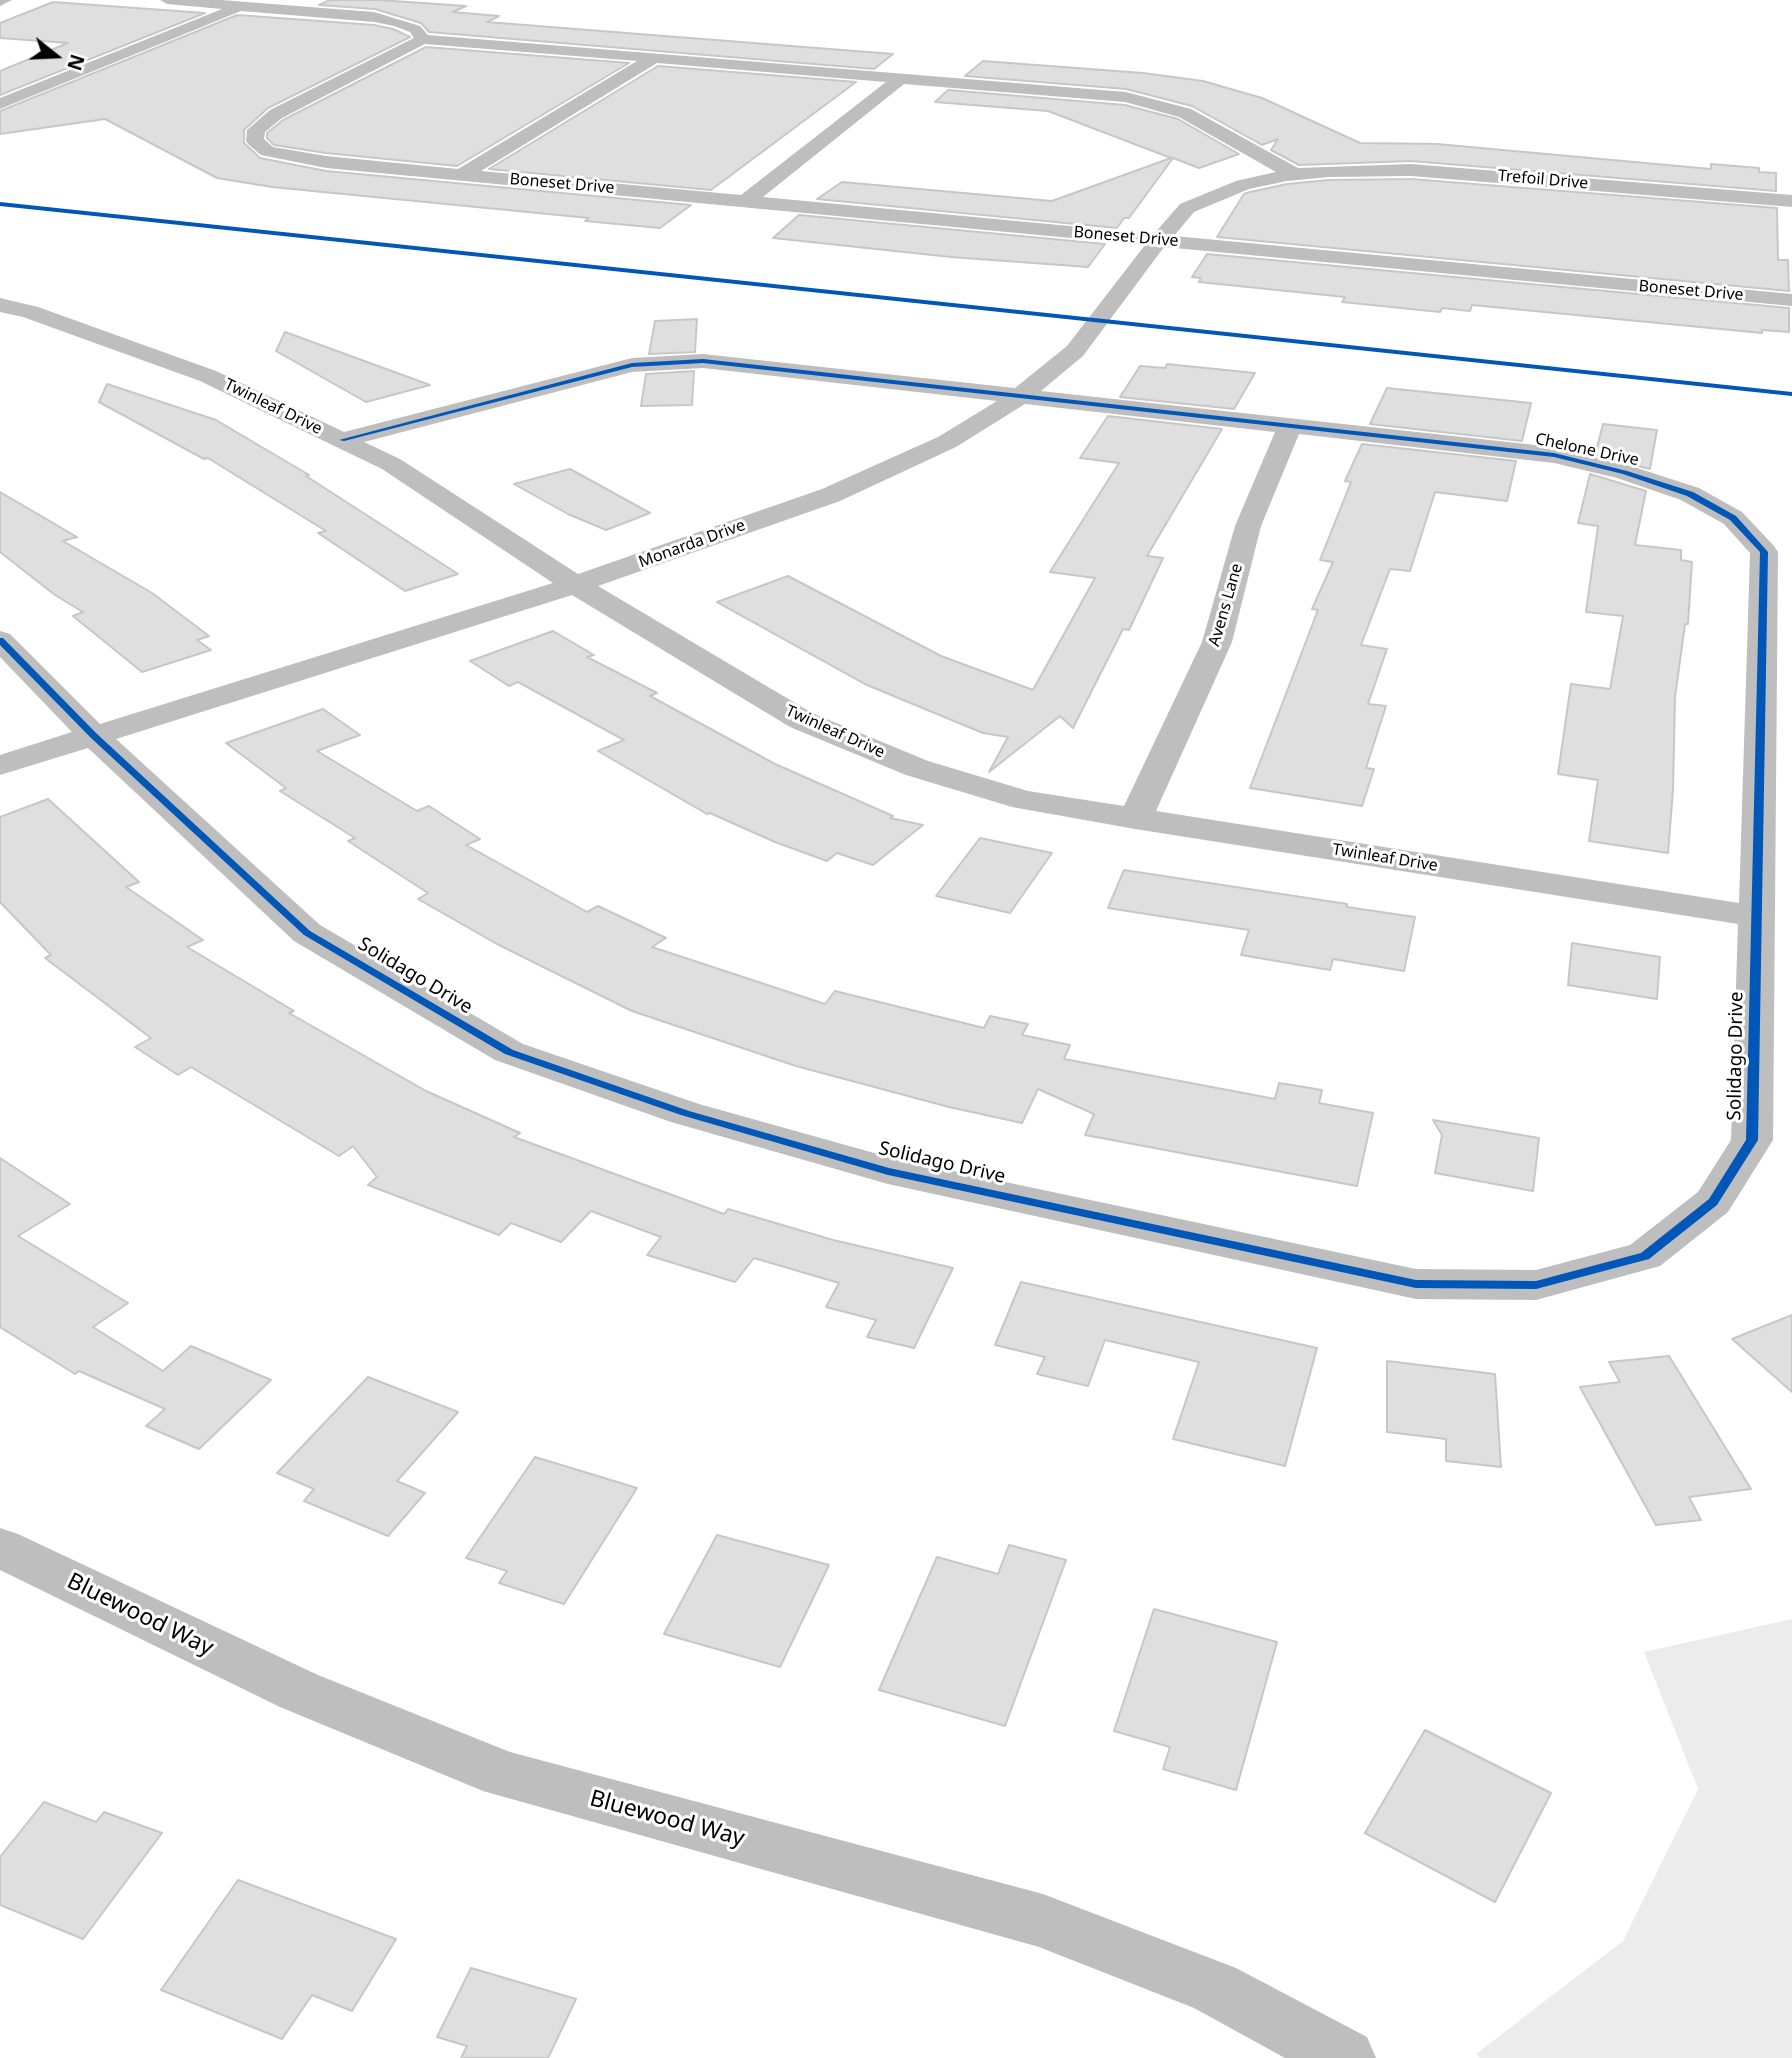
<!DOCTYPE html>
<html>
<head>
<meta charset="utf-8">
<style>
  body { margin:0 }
  #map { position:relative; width:1792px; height:2058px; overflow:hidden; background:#fff; font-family:"Noto Sans",sans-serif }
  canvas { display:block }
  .north { position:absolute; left:21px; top:21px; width:70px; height:70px; -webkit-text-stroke:5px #fff; paint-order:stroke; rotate:108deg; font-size:19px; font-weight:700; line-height:28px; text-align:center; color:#000 }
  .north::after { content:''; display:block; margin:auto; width:24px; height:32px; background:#000; clip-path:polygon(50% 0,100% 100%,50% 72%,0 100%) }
</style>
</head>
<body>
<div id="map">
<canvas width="1792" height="2058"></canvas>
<div class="north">N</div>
</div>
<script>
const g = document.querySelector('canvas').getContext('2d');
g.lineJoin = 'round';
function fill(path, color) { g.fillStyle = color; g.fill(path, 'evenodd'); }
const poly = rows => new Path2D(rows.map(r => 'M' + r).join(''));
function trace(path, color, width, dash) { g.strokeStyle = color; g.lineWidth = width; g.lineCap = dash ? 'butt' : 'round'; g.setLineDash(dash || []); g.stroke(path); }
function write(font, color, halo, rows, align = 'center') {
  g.font = font + ' "Noto Sans",sans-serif'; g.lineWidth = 6; g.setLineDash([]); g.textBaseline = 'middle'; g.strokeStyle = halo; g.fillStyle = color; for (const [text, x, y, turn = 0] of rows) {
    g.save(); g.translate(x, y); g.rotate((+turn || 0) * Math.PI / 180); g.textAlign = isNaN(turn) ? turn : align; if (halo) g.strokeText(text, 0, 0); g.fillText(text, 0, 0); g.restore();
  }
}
fill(poly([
  [1792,1619,1792,2058,1480,2058,1476,2054,1623,1941,1698,1789,1644,1652]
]), '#ececec');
const building = poly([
  [330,0,379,0,466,6,453,12,499,16,487,22,893,54,874,69,429,32,421,23,375,9,319,5,330,0],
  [53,2,205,13,0,95,0,71,68,43,0,38,0,23,53,2],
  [237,15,374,25,393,29,410,37,268,108,244,130,244,143,260,158,326,171,691,205,660,228,585,221,589,218,272,187,217,178,105,119,0,134,0,111,237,15],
  [426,47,629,63,457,166,326,153,274,145,267,138,267,133,283,120,426,47],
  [983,61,1143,73,1203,81,1262,98,1360,143,1437,144,1711,169,1711,164,1759,168,1759,172,1776,173,1776,191,1411,161,1299,165,1271,150,1278,139,1262,145,1192,106,1126,89,965,76,983,61],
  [658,66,856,82,711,190,489,169,658,66],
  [948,90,1125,105,1178,119,1239,154,1199,168,1173,158,1129,218,1124,218,1117,228,817,199,842,182,1052,201,1171,158,1048,111,935,102,948,90],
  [1411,179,1777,208,1778,260,1788,260,1789,291,1217,237,1244,194,1250,192,1287,184,1329,180,1411,179],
  [799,215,1105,244,1088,267,951,257,773,238,799,215],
  [1207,254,1789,308,1789,332,1762,330,1762,333,1472,305,1470,311,1442,308,1440,312,1342,302,1345,297,1199,282,1201,278,1192,277,1207,254],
  [697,319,695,352,649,354,655,321,697,319],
  [285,332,430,385,366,402,276,351,285,332],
  [1167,364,1255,373,1234,409,1120,397,1140,366,1165,368,1167,364],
  [694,371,692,405,641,406,646,374,694,371],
  [107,384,216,420,309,475,306,476,458,574,405,591,318,533,326,531,208,458,204,459,99,402,107,384],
  [1387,388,1531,403,1522,441,1370,424,1387,388],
  [1108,416,1222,429,1147,556,1163,558,1129,630,1123,629,1073,728,1060,716,989,772,1008,737,983,733,867,685,717,602,788,576,941,656,1033,690,1095,578,1050,572,1119,463,1080,458,1108,416],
  [1603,424,1657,430,1650,469,1595,455,1603,424],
  [1362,444,1516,461,1507,501,1435,492,1410,571,1390,569,1361,645,1387,649,1368,704,1386,706,1366,768,1374,769,1362,806,1250,788,1318,610,1312,609,1333,562,1320,560,1351,482,1345,481,1362,444],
  [570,469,650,513,606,530,568,514,514,484,570,469],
  [1590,474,1646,491,1635,545,1681,550,1681,560,1692,562,1688,624,1685,624,1675,697,1673,790,1668,853,1589,841,1598,780,1558,774,1571,684,1610,689,1623,616,1586,612,1598,526,1578,523,1590,474],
  [0,492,77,537,63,541,152,593,209,636,197,640,211,650,142,672,73,616,83,612,55,595,0,552,0,492],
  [553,631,594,655,587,657,657,693,650,696,775,764,893,816,890,818,923,825,873,865,837,853,827,861,775,842,710,813,707,814,598,751,624,740,518,682,509,686,470,661,553,631],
  [323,709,360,735,317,751,417,811,429,806,480,839,466,845,587,912,598,906,666,938,652,947,825,1004,835,991,984,1028,990,1016,1028,1024,1022,1035,1070,1045,1064,1059,1275,1099,1279,1083,1322,1090,1319,1103,1373,1113,1357,1186,1085,1135,1094,1114,1038,1089,1022,1123,949,1107,796,1066,632,1011,497,944,418,899,428,893,348,841,355,838,280,791,286,788,226,743,323,709],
  [48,799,139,882,126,887,203,940,187,947,294,1011,289,1013,426,1091,520,1133,514,1137,724,1214,728,1209,833,1240,953,1268,914,1348,867,1337,876,1320,826,1307,839,1283,754,1258,735,1282,647,1255,661,1237,591,1211,561,1242,511,1223,499,1235,368,1185,377,1177,353,1146,339,1156,191,1067,178,1075,135,1047,151,1038,45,958,51,955,0,902,0,817,48,799],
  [980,838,1052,853,1010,913,936,896,980,838],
  [1124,870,1347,904,1347,907,1415,917,1404,971,1333,959,1330,970,1241,955,1249,930,1108,908,1124,870],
  [1572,943,1660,957,1657,999,1568,985,1572,943],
  [1433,1120,1539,1138,1533,1191,1435,1173,1442,1135,1433,1120],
  [0,1158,70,1204,18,1236,128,1303,93,1327,163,1371,191,1346,271,1380,199,1449,146,1426,165,1409,79,1371,75,1374,0,1327,0,1158],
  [1021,1282,1317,1348,1285,1466,1173,1439,1199,1362,1105,1340,1088,1386,1037,1374,1045,1357,995,1345,1021,1282],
  [1792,1315,1792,1392,1732,1339,1792,1315],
  [1669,1356,1751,1489,1689,1497,1701,1520,1656,1525,1580,1387,1620,1382,1609,1362,1669,1356],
  [1387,1361,1495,1374,1501,1467,1446,1461,1446,1439,1387,1432,1387,1361],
  [368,1377,458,1412,397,1481,425,1493,388,1536,304,1501,314,1489,277,1473,368,1377],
  [535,1457,637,1488,564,1604,499,1583,507,1571,466,1558,535,1457],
  [717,1535,829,1565,780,1667,664,1634,717,1535],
  [1009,1545,1066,1560,1005,1726,879,1690,937,1557,998,1574,1009,1545],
  [1154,1609,1277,1642,1236,1790,1163,1769,1170,1747,1114,1731,1154,1609],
  [1425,1730,1551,1793,1495,1902,1365,1833,1425,1730],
  [44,1802,96,1822,104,1812,162,1833,83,1939,0,1905,0,1857,44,1802],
  [238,1880,396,1939,352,2011,312,1995,282,2039,161,1990,238,1880],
  [471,1968,576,1999,548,2058,461,2058,467,2046,437,2037,471,1968]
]);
fill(building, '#dfdfdf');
trace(building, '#c7c7c7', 2);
fill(poly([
  [0,0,12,0,0,6,0,0],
  [160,0,221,0,374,12,420,26,428,35,1126,92,1191,109,1298,168,1411,164,1792,195,1792,207,1411,176,1329,177,1287,181,1249,189,1194,212,1174,236,1792,294,1792,306,1164,247,1083,356,1041,391,1554,447,1634,467,1699,488,1742,512,1774,546,1778,552,1773,1140,1728,1212,1660,1266,1536,1300,1416,1299,888,1184,671,1122,495,1060,294,941,88,748,0,775,0,755,72,732,0,657,0,631,10,634,100,724,553,583,382,469,200,381,23,317,0,312,0,298,38,307,216,371,344,432,632,358,703,354,1015,388,1067,346,1145,245,326,168,261,155,249,145,246,141,247,130,270,110,414,38,410,32,394,26,374,22,241,11,0,109,0,98,222,9,167,4,160,0],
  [425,44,637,61,458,169,326,156,273,147,264,139,265,132,282,118,425,44],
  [657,63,886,82,741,195,481,171,657,63],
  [904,84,1125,102,1179,117,1276,172,1236,181,1180,204,1154,234,763,197,904,84],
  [703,368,997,401,938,437,822,489,578,574,400,459,364,442,632,372,703,368],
  [1025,404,1275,432,1235,526,1202,642,1124,806,1028,791,928,761,812,713,598,586,840,501,956,447,1025,404],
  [1299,434,1554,463,1617,478,1681,500,1724,524,1750,553,1739,903,1156,811,1232,642,1261,526,1299,434],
  [572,595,790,727,906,775,1012,807,1135,829,1738,924,1731,1140,1698,1192,1630,1245,1536,1270,1416,1269,892,1158,699,1104,523,1044,320,925,116,739,572,595],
  [0,1528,18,1534,318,1675,510,1752,1043,1894,1236,1968,1367,2037,1376,2058,1285,2058,1194,2008,1039,1947,483,1791,280,1707,0,1570,0,1528]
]), '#bebebe');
fill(poly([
  [0,202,1792,392,1792,396,0,206,0,202],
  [703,359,1554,453,1627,471,1693,492,1736,516,1768,552,1758,1140,1717,1205,1649,1259,1536,1289,1416,1288,888,1175,681,1115,505,1054,304,935,90,737,0,645,0,638,3,638,96,733,310,931,513,1050,689,1111,889,1168,1416,1280,1536,1281,1641,1253,1709,1199,1746,1140,1760,552,1730,520,1687,496,1623,474,1554,457,703,363,632,367,344,441,339,440,632,363,703,359]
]), '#0057b8');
write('16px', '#000', '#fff', [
  ["Trefoil Drive",1543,180,5],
  ["Boneset Drive",562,184,5],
  ["Boneset Drive",1126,237,5],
  ["Boneset Drive",1691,291,5],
  ["Twinleaf Drive",273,407,26],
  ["Chelone Drive",1587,450,12],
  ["Monarda Drive",692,544,-20],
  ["Avens Lane",1226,605,-74],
  ["Twinleaf Drive",835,732,24],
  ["Twinleaf Drive",1385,858,9]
]);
write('19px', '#000', '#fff', [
  ["Solidago Drive",415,976,31],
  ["Solidago Drive",1736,1056,-89],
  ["Solidago Drive",942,1163,13]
]);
write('23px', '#000', '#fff', [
  ["Bluewood Way",140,1615,26],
  ["Bluewood Way",667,1819,15]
]);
</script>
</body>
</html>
